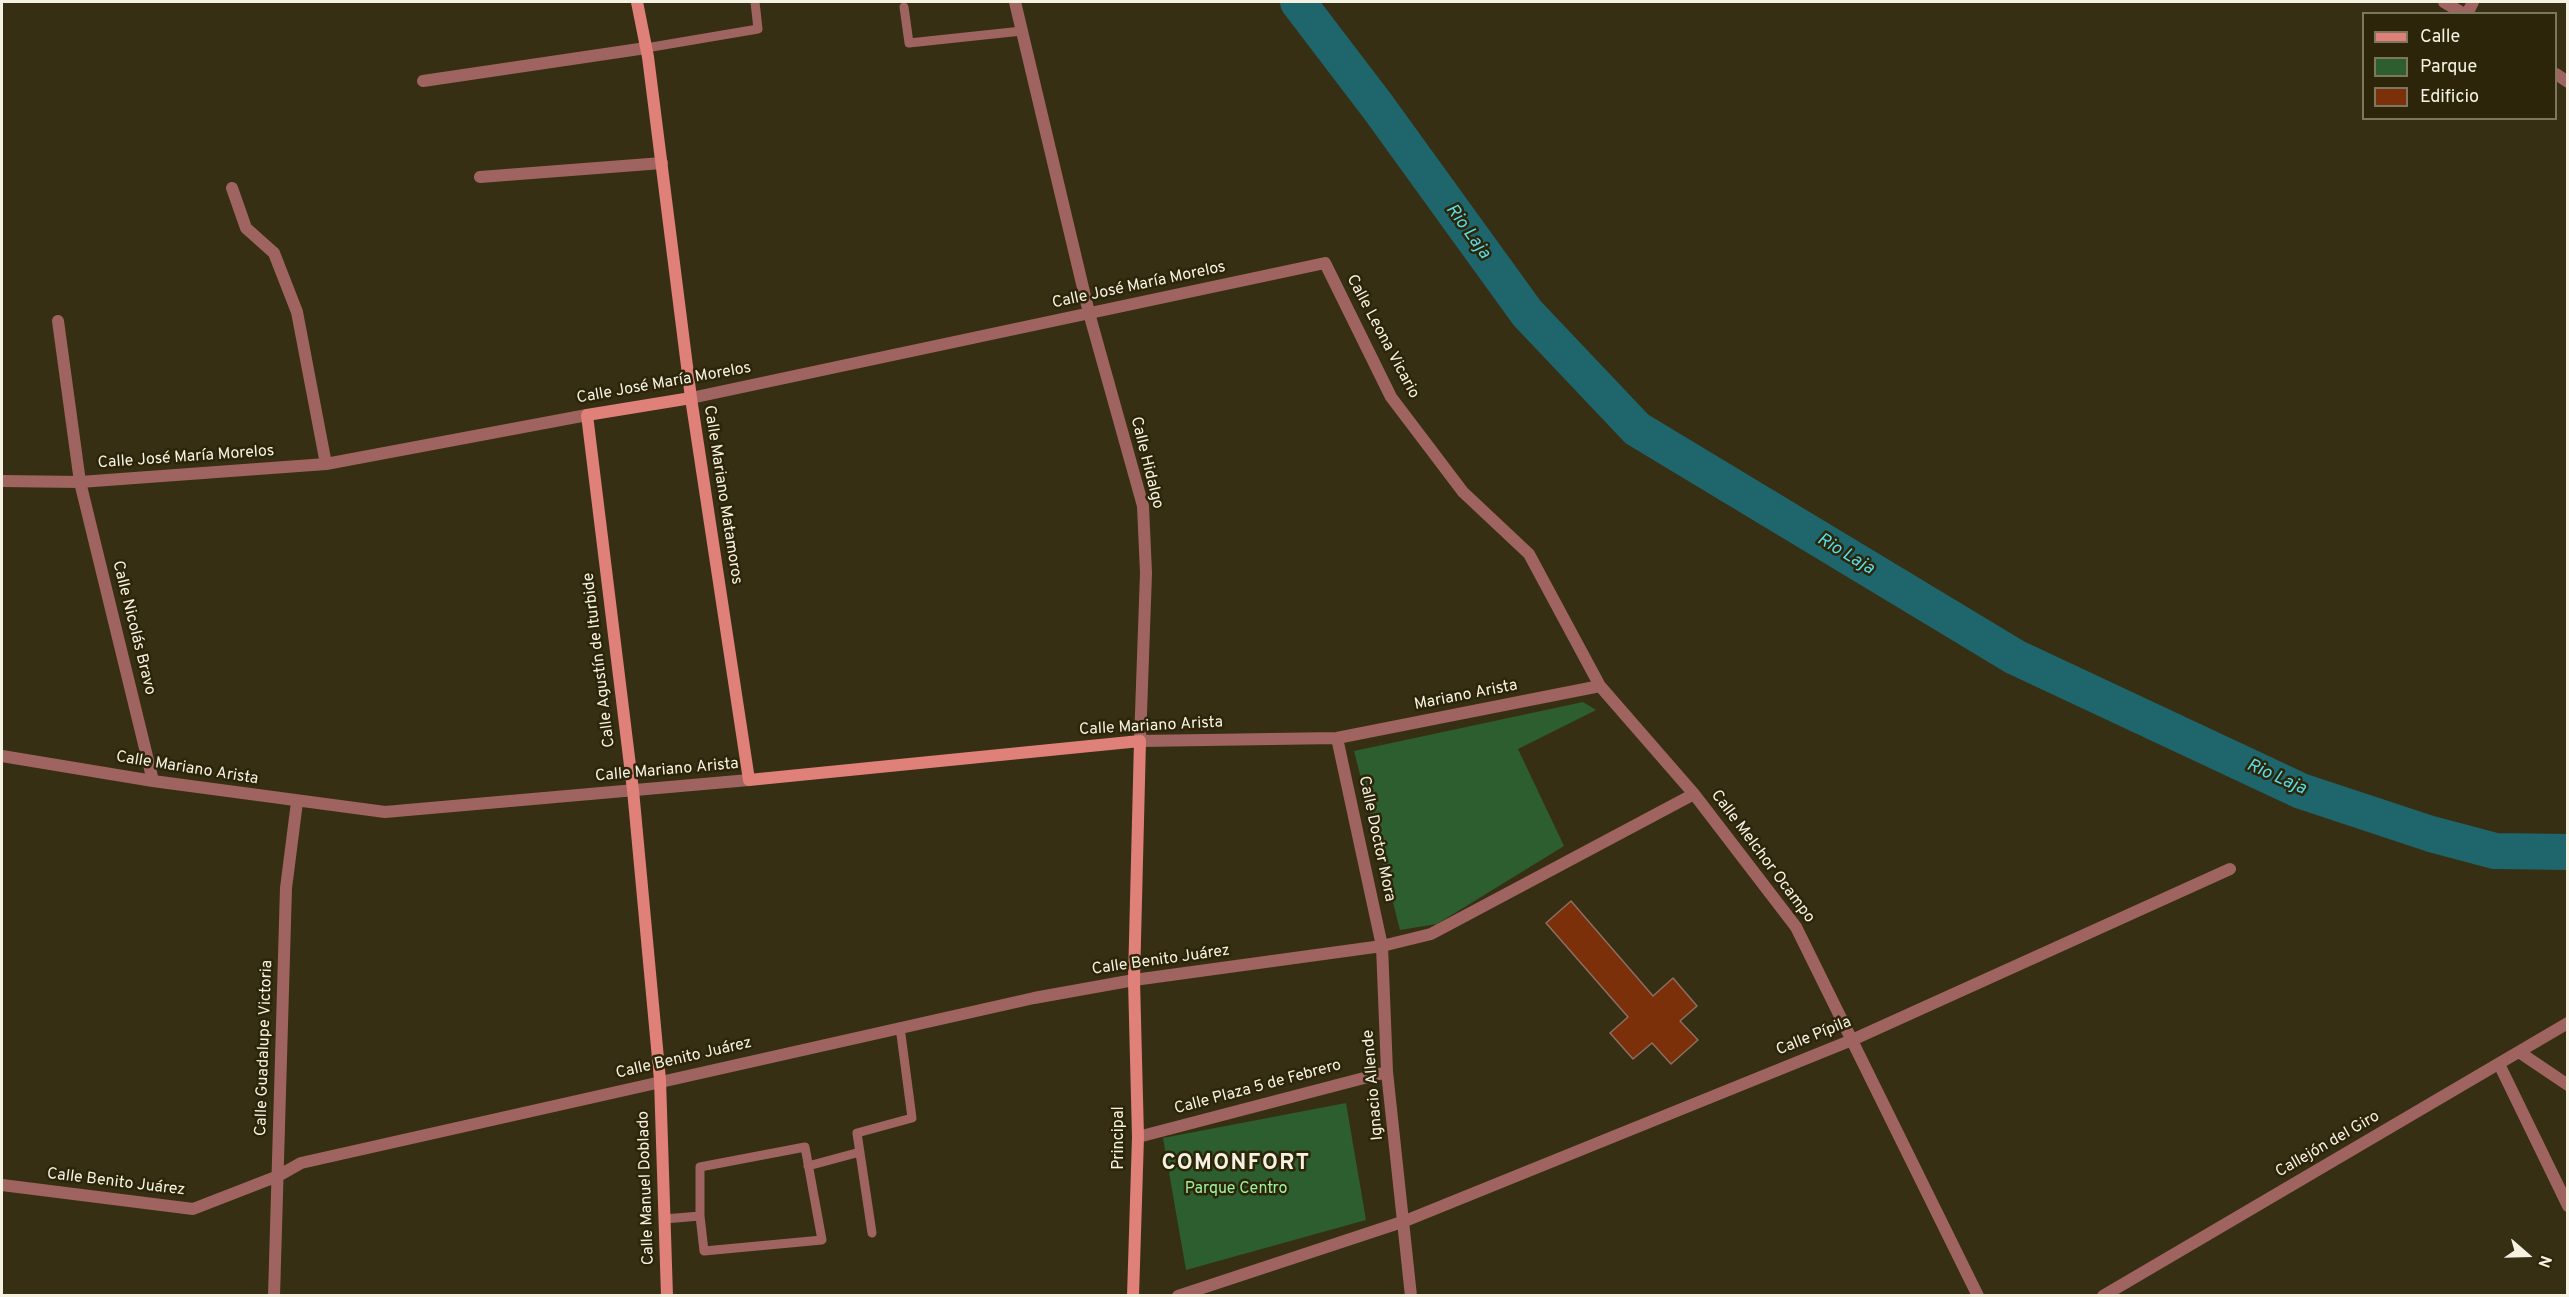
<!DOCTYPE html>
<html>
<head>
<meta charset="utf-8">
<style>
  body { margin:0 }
  #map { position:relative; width:2569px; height:1297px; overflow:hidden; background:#372f14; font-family:Overpass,sans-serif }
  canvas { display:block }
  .frame { position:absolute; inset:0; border:3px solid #f6f2e2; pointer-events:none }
  .legend { position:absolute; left:2362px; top:12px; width:195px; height:108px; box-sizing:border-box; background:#2d250a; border:2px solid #7d7760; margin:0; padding:8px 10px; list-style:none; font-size:18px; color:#f6f2e2 }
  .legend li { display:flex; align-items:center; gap:12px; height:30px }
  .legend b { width:30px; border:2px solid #7d7760 }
  .north { position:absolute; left:2497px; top:1225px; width:60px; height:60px; -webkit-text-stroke:4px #2d250a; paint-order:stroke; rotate:110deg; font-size:16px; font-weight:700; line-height:24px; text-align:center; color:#f6f2e2 }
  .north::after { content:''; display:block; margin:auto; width:21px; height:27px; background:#f6f2e2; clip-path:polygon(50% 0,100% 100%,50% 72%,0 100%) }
</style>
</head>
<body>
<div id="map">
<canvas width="2569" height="1297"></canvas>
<div class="frame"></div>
<ul class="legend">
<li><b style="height:8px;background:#df8079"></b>Calle</li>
<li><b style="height:16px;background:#2c5e2f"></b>Parque</li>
<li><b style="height:16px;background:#7c300a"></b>Edificio</li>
</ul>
<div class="north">N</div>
</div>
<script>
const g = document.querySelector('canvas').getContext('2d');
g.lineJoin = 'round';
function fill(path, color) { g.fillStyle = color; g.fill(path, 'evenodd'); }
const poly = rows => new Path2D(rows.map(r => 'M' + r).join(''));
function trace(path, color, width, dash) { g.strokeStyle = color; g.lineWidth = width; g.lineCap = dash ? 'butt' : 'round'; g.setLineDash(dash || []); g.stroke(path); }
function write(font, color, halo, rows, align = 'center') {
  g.font = font + ' Overpass,sans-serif'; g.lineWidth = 5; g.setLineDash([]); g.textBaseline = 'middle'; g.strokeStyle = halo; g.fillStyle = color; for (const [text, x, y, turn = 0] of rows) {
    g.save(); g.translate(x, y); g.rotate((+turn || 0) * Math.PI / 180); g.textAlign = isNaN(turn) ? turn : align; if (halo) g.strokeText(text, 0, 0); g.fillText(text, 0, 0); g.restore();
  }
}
fill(poly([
  [1583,702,1596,710,1518,749,1564,846,1437,924,1400,930,1354,751],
  [1346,1103,1366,1220,1186,1270,1163,1138]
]), '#2c5e2f');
trace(poly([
  [1298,2,1378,107,1527,313,1637,429,2015,657,2301,791,2431,834,2495,851,2568,852]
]), '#1e666c', 36);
const building = poly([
  [1571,901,1653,996,1673,978,1697,1006,1680,1021,1698,1040,1671,1064,1652,1043,1633,1059,1610,1033,1628,1017,1546,923,1571,901]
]);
fill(building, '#7c300a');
trace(building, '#8d6e62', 1.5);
trace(poly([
  [904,7,909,43,1022,31],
  [646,48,758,29,755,2],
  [808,1166,860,1152],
  [664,1219,700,1216,704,1251,822,1240,805,1147,700,1167,700,1216],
  [872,1233,857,1133,912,1118,900,1027]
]), '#a06460', 9);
trace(poly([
  [1015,2,1089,313,1143,506,1146,573,1140,741,1337,738,1600,686],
  [2444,2,2464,14],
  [2467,14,2473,2],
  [2556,74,2568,82],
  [423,81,646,48],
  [480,177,662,163],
  [232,188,246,228,274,253,297,312,326,464],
  [58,321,80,482,153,781],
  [691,398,1325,263,1391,397,1463,492,1529,554,1600,686,1694,794,1796,927,1978,1296],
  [2,481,80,482,326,464,587,415],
  [1337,738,1382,946,1387,1072,1411,1296],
  [2,756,153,781,385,812,749,780],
  [2519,1052,2568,1085],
  [2499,1064,2568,1206],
  [1138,1137,1387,1072],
  [2,1185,193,1209,278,1176,301,1163,1034,998,1134,980,1382,946,1431,934,1694,794],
  [274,1296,286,888,297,802],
  [1178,1296,1405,1221,1852,1040,2230,869],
  [2103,1296,2568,1023]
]), '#a06460', 12);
trace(poly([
  [637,2,648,57,691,398,749,780,1140,741,1134,980,1138,1137,1133,1296],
  [667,1296,660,1080,633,790,587,415,691,398]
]), '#df8079', 12);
write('16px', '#f6f2e2', '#2d250a', [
  ["Calle José María Morelos",1139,286,-12],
  ["Calle Leona Vicario",1382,337,62],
  ["Calle José María Morelos",664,384,-10],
  ["Calle José María Morelos",186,458,-4],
  ["Calle Hidalgo",1146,463,76],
  ["Calle Mariano Matamoros",722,495,81],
  ["Calle Nicolás Bravo",133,628,76],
  ["Calle Agustín de Iturbide",600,660,-97],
  ["Mariano Arista",1466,696,-11],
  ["Calle Mariano Arista",1151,727,-3],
  ["Calle Mariano Arista",187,769,9],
  ["Calle Mariano Arista",667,771,-5],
  ["Calle Doctor Mora",1376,839,78],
  ["Calle Melchor Ocampo",1762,857,53],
  ["Calle Benito Juárez",1161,961,-8],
  ["Calle Pípila",1814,1037,-22],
  ["Calle Guadalupe Victoria",265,1048,-88],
  ["Calle Benito Juárez",684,1059,-13],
  ["Ignacio Allende",1374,1085,-95],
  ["Calle Plaza 5 de Febrero",1258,1088,-15],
  ["Principal",1120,1138,-90],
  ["Callejón del Giro",2328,1145,-30],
  ["Calle Benito Juárez",116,1183,7],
  ["Calle Manuel Doblado",647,1188,-92]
]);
write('16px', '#9bf49d', '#2d250a', [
  ["Parque Centro",1236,1190]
]);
write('italic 18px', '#57dde9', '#2d250a', [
  ["Rio Laja",1467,232,54],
  ["Rio Laja",1845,555,31],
  ["Rio Laja",2276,778,24]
]);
g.letterSpacing = '1.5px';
write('bold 22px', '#f6f2e2', '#2d250a', [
  ["COMONFORT",1236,1165]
]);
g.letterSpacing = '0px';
</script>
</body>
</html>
